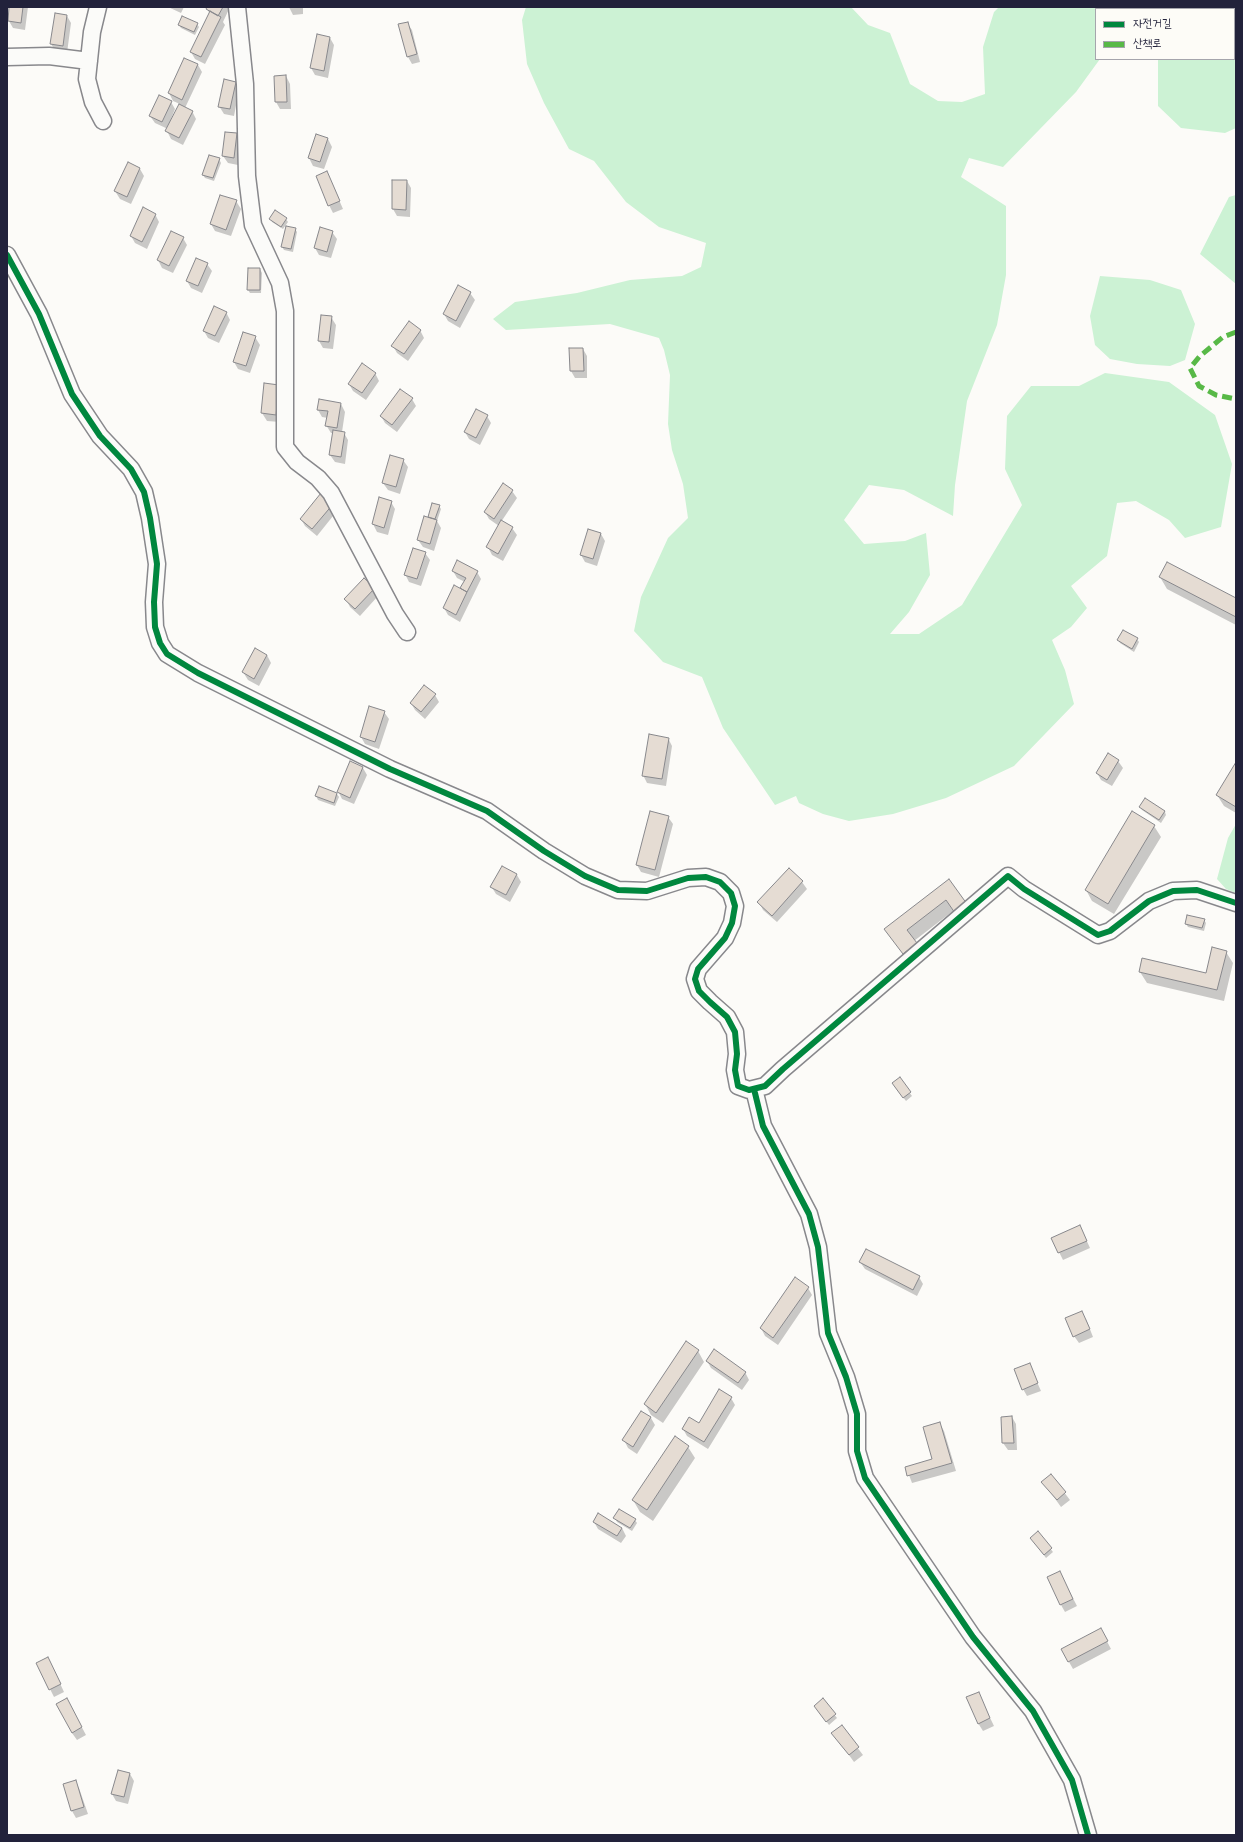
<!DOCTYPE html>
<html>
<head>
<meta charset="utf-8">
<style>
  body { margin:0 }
  #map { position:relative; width:1243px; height:1842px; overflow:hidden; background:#fcfbf8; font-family:Mynerve,"Poor Story",sans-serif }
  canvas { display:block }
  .frame { position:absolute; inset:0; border:8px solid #22223b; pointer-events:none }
  .legend { position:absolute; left:1095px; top:8px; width:140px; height:52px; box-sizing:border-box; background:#fdfcf7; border:1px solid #a5a5ac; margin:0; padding:5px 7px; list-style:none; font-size:12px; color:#22223b }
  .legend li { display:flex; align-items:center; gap:8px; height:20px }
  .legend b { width:20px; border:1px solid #a5a5ac }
</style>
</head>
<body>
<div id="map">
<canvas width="1243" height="1842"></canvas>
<div class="frame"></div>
<ul class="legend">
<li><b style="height:5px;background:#00873e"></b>자전거길</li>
<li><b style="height:5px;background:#58b947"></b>산책로</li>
</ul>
</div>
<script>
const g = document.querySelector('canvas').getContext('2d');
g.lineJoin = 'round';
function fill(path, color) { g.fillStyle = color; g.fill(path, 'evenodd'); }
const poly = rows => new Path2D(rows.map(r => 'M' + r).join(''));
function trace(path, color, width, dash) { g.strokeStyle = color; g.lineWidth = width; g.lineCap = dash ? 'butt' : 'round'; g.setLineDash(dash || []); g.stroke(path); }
fill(poly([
  [526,7,851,7,868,25,890,33,910,84,938,101,962,102,985,94,983,47,994,12,999,7,1111,7,1111,9,1096,9,1096,59,1100,59,1076,92,1003,167,969,158,961,177,1006,206,1006,275,997,325,967,401,955,485,953,516,904,490,869,485,844,520,864,544,905,541,926,533,930,575,909,612,890,634,919,634,962,605,1022,505,1005,469,1007,416,1031,386,1079,386,1105,373,1169,382,1215,415,1232,464,1221,527,1185,538,1169,520,1136,501,1117,503,1107,556,1071,586,1087,608,1071,627,1052,640,1065,670,1074,704,1014,766,946,798,893,814,849,821,823,814,799,803,796,796,775,805,723,728,702,677,663,662,634,631,641,597,668,538,688,518,683,484,672,450,668,424,670,375,664,350,659,338,610,324,506,330,493,319,515,302,577,293,630,280,682,276,701,267,706,243,659,227,626,202,594,161,569,149,544,103,527,64,522,20],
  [1170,7,1236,7,1236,128,1225,133,1181,128,1158,106,1158,59,1234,59,1234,9,1169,9],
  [1236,195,1236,284,1200,254,1229,197],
  [1100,276,1150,280,1181,290,1195,324,1185,360,1170,366,1137,364,1110,359,1095,345,1090,316],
  [1236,824,1236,893,1226,889,1217,879,1228,838]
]), '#ccf2d4');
fill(poly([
  [10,7,28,7,25,30,13,28,9,21],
  [168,7,184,7,181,13],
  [208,7,230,7,223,22,225,25,205,64,195,59,191,52,210,14,207,9],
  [289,7,303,7,303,14,293,15],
  [55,14,67,16,71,23,67,53,56,52,51,44],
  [407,23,412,30,420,62,412,64,408,57],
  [197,24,199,27,195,35,181,28,179,25],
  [330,38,334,45,328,78,315,75,311,68],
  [185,59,198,65,202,72,185,108,192,111,196,119,183,145,171,139,167,131,168,129,155,123,150,116,171,102,175,109,171,119,172,120,180,104,173,101,169,93],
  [286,76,290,84,291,109,280,109,276,102,275,77],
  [235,83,239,90,234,116,224,114,219,106],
  [236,134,241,141,238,165,228,163,223,156],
  [328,139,332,147,324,169,313,166,309,158],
  [219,159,221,163,214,181,205,178,203,175],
  [128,164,140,169,144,176,131,204,120,199,115,191],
  [327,172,343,209,333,213,329,205],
  [407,181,411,188,410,217,397,216,393,209],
  [236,201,241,209,231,236,215,231,211,224],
  [155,214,159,222,147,249,135,243,131,236],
  [271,219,286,219,288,222,283,229,272,222],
  [295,229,297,232,293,252,284,250,282,247],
  [332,232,337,239,331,258,319,255,315,248],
  [183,238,187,245,173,273,162,268,158,260],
  [207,264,212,271,202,293,191,288,187,281],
  [260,269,262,273,261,293,250,293,248,290],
  [470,293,475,300,460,328,448,321,444,314],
  [226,312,230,320,219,343,208,338,204,331],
  [331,317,336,325,333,349,323,348,319,341],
  [420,330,424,338,408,361,397,353,393,346],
  [255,337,260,345,250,373,238,369,234,362],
  [570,349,583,349,587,356,587,378,575,378,571,371],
  [375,373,379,381,366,400,353,391,349,384],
  [265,384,278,386,280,422,267,421,262,413],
  [412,399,416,406,397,432,385,423,381,416],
  [341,404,345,412,342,432,344,433,348,440,345,464,335,462,330,455,334,433,331,433,326,425,328,418,322,417,318,410],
  [487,416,491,423,480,445,469,439,465,432],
  [403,460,408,467,400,494,388,490,383,483],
  [512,491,517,498,501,522,512,528,517,535,503,561,492,555,488,547,499,526,489,519,485,512],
  [321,494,337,511,317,536,305,526,301,519],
  [391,502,395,509,388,535,377,532,373,524],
  [439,506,441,509,437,521,441,528,434,551,423,547,418,540,430,519,429,517],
  [601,534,605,541,597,566,585,562,581,555],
  [425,553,430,560,421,586,409,582,405,574],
  [453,571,477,572,481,579,460,622,448,615,444,608,461,589,465,582,457,578],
  [1160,577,1236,599,1236,625,1167,589],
  [364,579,378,596,360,616,350,607,346,599],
  [1137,639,1139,642,1134,652,1120,643,1118,640],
  [267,655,271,663,259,686,248,680,243,672],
  [435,695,439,702,425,719,415,710,411,703],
  [384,712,389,719,379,749,365,744,361,737],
  [668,738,672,746,666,786,647,783,643,775],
  [1118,761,1123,768,1112,786,1101,780,1097,773],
  [351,762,363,768,367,775,354,804,342,799,338,791],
  [1236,764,1236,813,1224,806,1217,795],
  [319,788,337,794,339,797,335,806,318,800,316,796],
  [1145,799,1165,812,1166,815,1161,823,1142,810,1140,807],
  [668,817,673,824,659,877,641,872,637,865],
  [1154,826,1161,837,1114,914,1092,901,1086,890],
  [502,867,517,875,521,882,510,902,496,894,491,886],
  [948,881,963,924,953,911,914,941,922,955,910,964,886,929],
  [802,882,807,889,777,922,763,910,759,902],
  [1204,920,1206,923,1204,931,1188,927,1186,924],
  [1226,952,1233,963,1224,1001,1147,983,1140,972,1207,974],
  [900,1079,912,1096,906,1101,895,1087],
  [1080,1226,1090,1248,1063,1260,1052,1238],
  [860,1262,919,1277,923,1284,917,1296,865,1269],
  [808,1288,812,1295,778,1345,765,1336,761,1328],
  [1086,1319,1093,1337,1079,1343,1074,1336],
  [698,1351,704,1362,663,1423,651,1415,645,1404],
  [707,1361,745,1372,749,1380,742,1390,711,1368],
  [1029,1364,1041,1391,1027,1396,1023,1389],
  [731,1398,735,1405,708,1449,687,1436,683,1429,699,1424],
  [641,1412,651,1418,655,1425,637,1454,628,1448,624,1440],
  [1012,1417,1016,1424,1017,1450,1008,1450,1003,1443,1002,1418],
  [940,1424,944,1431,956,1471,912,1483,906,1467,933,1460],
  [688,1447,695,1458,653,1521,640,1512,633,1500],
  [1051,1475,1070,1500,1061,1507,1043,1482],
  [615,1518,635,1520,637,1523,632,1531,617,1522],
  [594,1522,622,1528,626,1536,621,1543,598,1529],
  [1038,1533,1053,1552,1046,1558,1033,1541],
  [1063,1579,1077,1606,1065,1612,1061,1605],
  [1101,1630,1111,1649,1073,1669,1069,1662],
  [37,1663,52,1666,64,1692,54,1697],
  [978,1693,994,1726,983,1731,978,1723],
  [823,1700,837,1718,829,1725,815,1706],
  [71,1707,86,1735,77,1740,72,1733],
  [841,1726,863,1755,854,1762,833,1733],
  [130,1774,134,1781,128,1804,116,1801,112,1794],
  [75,1781,79,1788,88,1814,76,1818,72,1811,64,1784]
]), '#0003');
const building = poly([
  [9,7,23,7,21,23,8,21,9,7],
  [207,7,223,7,218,16,206,9,207,7],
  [210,11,221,17,201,57,190,52,210,11],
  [55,13,67,15,63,46,50,44,55,13],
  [182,16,198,23,194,32,178,25,182,16],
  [408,22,417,54,407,57,398,24,408,22],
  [317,34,330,37,324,71,310,68,317,34],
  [184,58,198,64,182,100,168,93,184,58],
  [286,75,287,102,275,102,274,76,286,75],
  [224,79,236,82,230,109,218,107,224,79],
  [159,95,172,101,162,122,149,116,159,95],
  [179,104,193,111,179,138,165,131,179,104],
  [225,132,237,133,234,158,222,156,225,132],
  [316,134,328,138,320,162,308,158,316,134],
  [209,155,220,158,213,178,202,175,209,155],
  [128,162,140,168,127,197,114,191,128,162],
  [327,171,340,201,328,206,316,176,327,171],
  [392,180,407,180,406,210,392,209,392,180],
  [220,195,237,200,226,230,210,224,220,195],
  [143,207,156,214,142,242,130,236,143,207],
  [275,210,287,218,281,227,269,219,275,210],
  [286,226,296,228,291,249,281,247,286,226],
  [320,227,333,231,327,252,314,248,320,227],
  [171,231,184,237,169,266,157,260,171,231],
  [196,258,208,263,198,286,186,281,196,258],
  [248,268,260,268,260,290,247,290,248,268],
  [458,285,471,292,456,321,443,314,458,285],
  [214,306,227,312,215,336,203,331,214,306],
  [321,315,332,316,329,342,318,341,321,315],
  [409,321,421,330,404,354,391,346,409,321],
  [243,332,256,336,246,366,233,362,243,332],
  [569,348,583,348,584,371,570,371,569,348],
  [362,363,376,373,362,393,348,384,362,363],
  [264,383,279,385,276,415,261,413,264,383],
  [400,389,413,398,392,425,380,416,400,389],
  [319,399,341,403,337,428,325,426,328,411,317,410,319,399],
  [476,409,488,415,476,438,464,432,476,409],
  [333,430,345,432,341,457,329,455,333,430],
  [390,455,404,459,396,487,382,483,390,455],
  [503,483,513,490,494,519,484,512,503,483],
  [321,493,334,503,312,529,300,519,321,493],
  [379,497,392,501,384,528,372,524,379,497],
  [432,503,440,505,435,519,428,517,432,503],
  [424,516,437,520,430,544,417,540,424,516],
  [501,520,513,527,498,554,486,547,501,520],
  [588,529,601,533,593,559,580,555,588,529],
  [413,548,426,552,417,579,404,575,413,548],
  [457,560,478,571,467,592,460,588,466,578,452,571,457,560],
  [1167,562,1236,598,1236,617,1159,577,1167,562],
  [364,578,375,588,355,609,344,599,364,578],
  [454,585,467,592,456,615,443,608,454,585],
  [1123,630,1138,638,1132,649,1117,640,1123,630],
  [255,648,267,655,254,679,242,672,255,648],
  [424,685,436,694,421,712,410,703,424,685],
  [369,706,385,711,375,742,360,737,369,706],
  [649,734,669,738,662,779,642,776,649,734],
  [1108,753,1119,760,1107,780,1096,773,1108,753],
  [350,761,363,767,350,798,337,792,350,761],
  [1236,762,1236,807,1216,795,1236,762],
  [319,786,337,793,334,803,315,796,319,786],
  [1145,798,1165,811,1159,820,1139,807,1145,798],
  [650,811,669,816,655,870,636,865,650,811],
  [1132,811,1155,825,1108,904,1085,890,1132,811],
  [502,866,517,874,506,895,490,887,502,866],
  [789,868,803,881,772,916,757,902,789,868],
  [949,879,967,904,955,913,946,900,907,930,917,943,903,954,884,929,949,879],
  [1187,915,1205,919,1202,928,1185,924,1187,915],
  [1212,947,1227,951,1217,990,1139,972,1142,958,1206,973,1212,947],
  [900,1077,911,1092,903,1098,892,1083,900,1077],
  [1080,1225,1087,1241,1058,1253,1051,1238,1080,1225],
  [866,1249,920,1276,913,1290,859,1262,866,1249],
  [795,1277,809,1287,773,1338,760,1328,795,1277],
  [1082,1311,1090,1329,1073,1337,1065,1318,1082,1311],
  [686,1341,699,1350,656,1413,644,1404,686,1341],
  [714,1349,746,1372,738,1383,706,1361,714,1349],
  [1030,1363,1038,1383,1022,1390,1014,1369,1030,1363],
  [719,1389,732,1397,704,1442,682,1429,689,1417,699,1423,719,1389],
  [641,1411,651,1417,633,1447,622,1440,641,1411],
  [1012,1416,1014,1443,1002,1443,1001,1417,1012,1416],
  [940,1422,952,1463,907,1476,905,1467,932,1459,923,1427,940,1422],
  [675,1436,689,1446,647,1510,632,1500,675,1436],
  [1051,1474,1066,1492,1057,1500,1041,1482,1051,1474],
  [619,1509,636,1519,630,1528,613,1518,619,1509],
  [598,1513,622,1528,617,1536,593,1522,598,1513],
  [1038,1531,1052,1548,1044,1555,1030,1538,1038,1531],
  [1060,1571,1073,1599,1060,1605,1047,1577,1060,1571],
  [1101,1628,1108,1641,1068,1662,1061,1649,1101,1628],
  [48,1657,61,1684,49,1690,36,1663,48,1657],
  [979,1692,990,1718,978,1724,966,1697,979,1692],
  [67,1698,82,1727,72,1733,56,1704,67,1698],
  [823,1698,836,1714,826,1722,814,1706,823,1698],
  [842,1725,859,1747,849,1755,831,1733,842,1725],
  [118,1770,130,1773,124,1797,111,1794,118,1770],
  [76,1780,84,1807,71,1811,63,1784,76,1780]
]);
fill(building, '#e5dcd3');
trace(building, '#88888c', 1);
const minor = poly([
  [98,7,92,32,87,79,93,102,103,121],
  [237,7,245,84,247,176,253,225,280,283,285,311,285,447,297,462,318,478,331,493,395,614,407,632],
  [7,57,49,56,89,61],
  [7,255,39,314,72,394,100,436,131,469,144,492,150,518,157,564,154,602,155,627,160,643,167,654,198,673,390,769,487,811,544,851,585,876,618,890,647,891,688,878,706,877,720,882,731,893,735,906,732,923,725,938,698,969,695,979,699,991,710,1002,727,1017,735,1032,737,1054,735,1070,738,1086,749,1090,765,1086,783,1069,1008,876,1024,889,1098,935,1110,931,1149,901,1173,891,1197,890,1236,903],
  [754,1089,763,1126,809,1214,818,1247,828,1333,846,1377,857,1414,857,1451,865,1478,973,1637,1033,1711,1072,1780,1088,1835]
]);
trace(minor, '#88888c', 19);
trace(minor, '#fbfbf9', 16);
trace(poly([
  [1236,332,1223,337,1200,356,1190,368,1199,386,1216,395,1236,399]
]), '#58b947', 5, [10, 5]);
trace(poly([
  [7,255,39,314,72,394,100,436,131,469,144,492,150,518,157,564,154,602,155,627,160,643,167,654,198,673,390,769,487,811,544,851,585,876,618,890,647,891,688,878,706,877,720,882,731,893,735,906,732,923,725,938,698,969,695,979,699,991,710,1002,727,1017,735,1032,737,1054,735,1070,738,1086,749,1090,765,1086,783,1069,1008,876,1024,889,1098,935,1110,931,1149,901,1173,891,1197,890,1236,903],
  [754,1089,763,1126,809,1214,818,1247,828,1333,846,1377,857,1414,857,1451,865,1478,973,1637,1033,1711,1072,1780,1088,1835]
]), '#00873e', 6);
</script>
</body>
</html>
